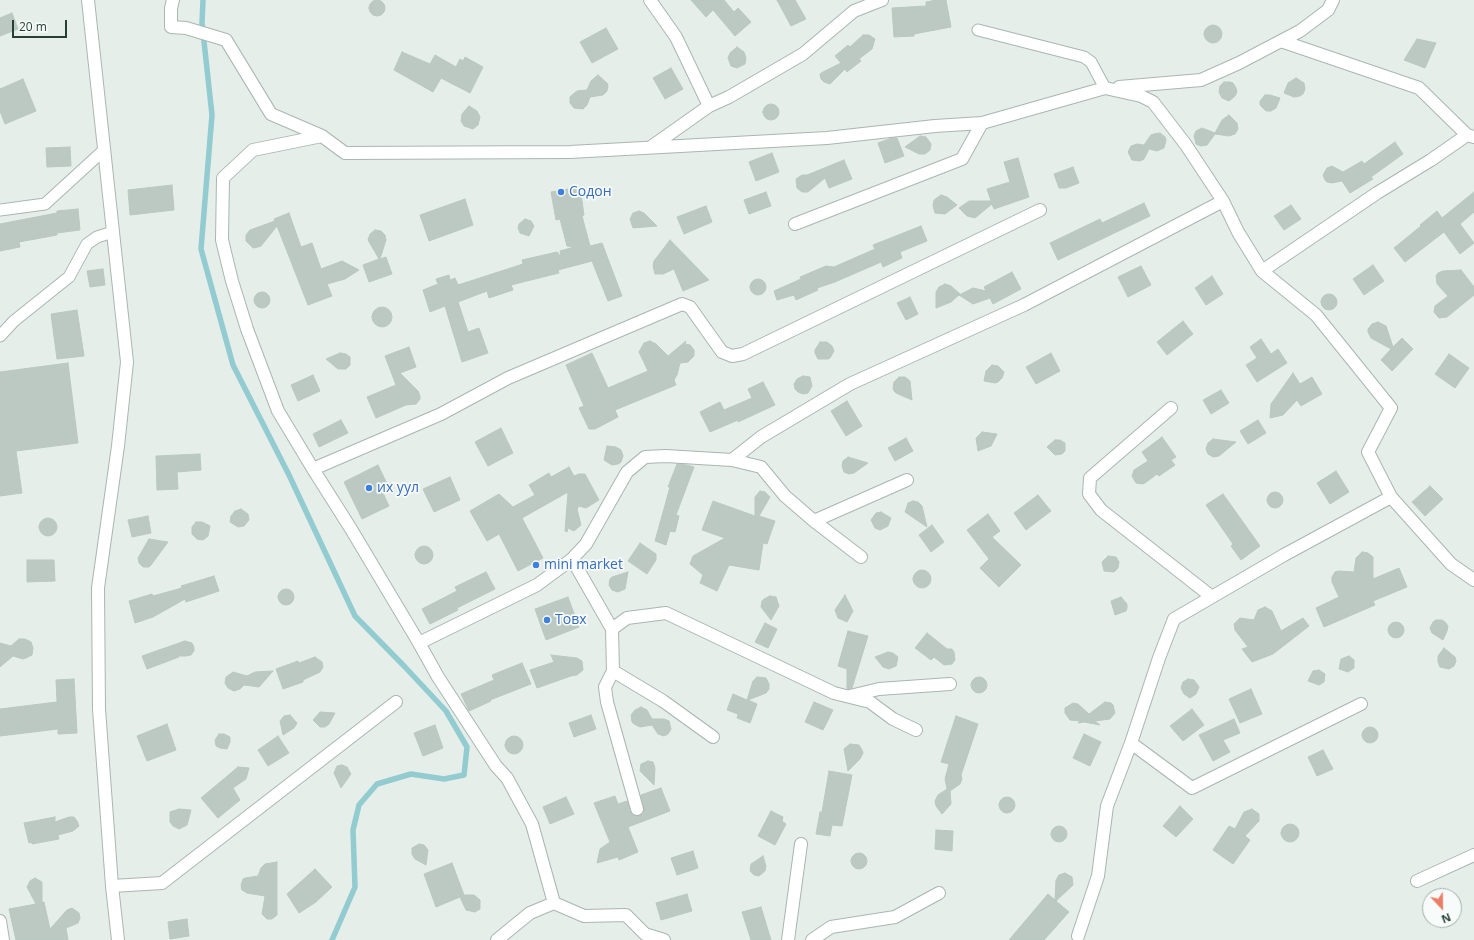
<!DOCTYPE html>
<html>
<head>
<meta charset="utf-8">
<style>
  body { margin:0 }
  #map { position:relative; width:1474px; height:940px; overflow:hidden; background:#e6eeea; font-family:"Open Sans",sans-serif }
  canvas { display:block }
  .north { position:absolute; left:1422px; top:888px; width:40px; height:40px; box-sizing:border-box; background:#f7fbf9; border:1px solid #a3b0ab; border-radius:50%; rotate:158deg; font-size:11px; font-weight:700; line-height:16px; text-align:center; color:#264037 }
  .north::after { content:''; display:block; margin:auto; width:14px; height:18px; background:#ec7e67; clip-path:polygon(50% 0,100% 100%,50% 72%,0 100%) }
  .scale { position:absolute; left:12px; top:20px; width:55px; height:18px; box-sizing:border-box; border:2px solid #264037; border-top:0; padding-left:5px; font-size:12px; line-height:14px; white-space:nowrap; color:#264037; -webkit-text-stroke:3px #f7fbf9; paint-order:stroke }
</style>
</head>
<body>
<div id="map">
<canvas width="1474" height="940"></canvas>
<div class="north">N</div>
<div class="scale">20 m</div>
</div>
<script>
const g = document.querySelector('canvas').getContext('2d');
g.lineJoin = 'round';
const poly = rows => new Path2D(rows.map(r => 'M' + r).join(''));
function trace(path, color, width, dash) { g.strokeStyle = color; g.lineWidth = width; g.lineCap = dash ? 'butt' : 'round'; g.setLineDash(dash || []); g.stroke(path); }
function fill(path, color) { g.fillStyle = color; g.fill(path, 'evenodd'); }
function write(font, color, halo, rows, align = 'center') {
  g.font = font + ' "Open Sans",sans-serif'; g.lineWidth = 3.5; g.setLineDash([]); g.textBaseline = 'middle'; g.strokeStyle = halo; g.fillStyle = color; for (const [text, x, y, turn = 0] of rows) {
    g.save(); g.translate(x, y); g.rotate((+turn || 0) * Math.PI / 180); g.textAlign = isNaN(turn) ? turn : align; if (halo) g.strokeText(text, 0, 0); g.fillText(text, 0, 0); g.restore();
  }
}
trace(poly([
  [203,0,202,23,212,115,201,249,233,365,289,475,355,616,405,667,446,711,467,747,464,775,444,779,411,774,377,784,359,805,353,830,355,887,332,940]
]), '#92cbd0', 5.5);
const building = poly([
  '369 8a8 8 0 1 1 16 0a8 8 0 1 1-16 0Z',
  [691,0,724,0,734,12,738,8,751,22,735,36,713,10,706,17,691,0],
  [777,0,795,0,806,19,791,26,777,0],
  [936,0,946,0,951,27,914,34,914,36,894,37,892,8,926,6,926,2,936,0],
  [12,13,18,29,0,36,0,18,12,13],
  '1204 34a9 9 0 1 1 18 0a9 9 0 1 1-18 0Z',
  [606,28,618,49,592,63,580,42,606,28],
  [863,35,869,35,875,39,872,49,859,59,861,61,847,72,845,69,830,84,824,82,821,79,820,74,823,72,841,63,835,56,848,45,850,47,863,35],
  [1417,39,1436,43,1425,68,1404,60,1417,39],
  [737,47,744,52,746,58,745,64,737,68,731,66,728,58,730,53,737,47],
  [402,52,430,64,435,55,456,67,460,59,463,61,465,57,483,67,470,93,441,78,433,92,394,70,402,52],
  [671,68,683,89,665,99,653,78,671,68],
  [598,75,607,83,608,86,607,91,603,95,590,97,587,105,583,109,574,108,570,103,570,97,572,95,577,91,587,90,591,81,598,75],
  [1296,78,1304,83,1305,89,1303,94,1300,96,1294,97,1284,93,1288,83,1296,78],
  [23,79,36,111,5,124,0,111,0,89,23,79],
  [1224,82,1230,82,1233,83,1236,88,1237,92,1235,96,1229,101,1222,98,1219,92,1220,86,1224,82],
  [1265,95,1270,95,1280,98,1276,108,1271,111,1266,111,1260,105,1260,101,1265,95],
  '763 112a8 8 0 1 1 16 0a8 8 0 1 1-16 0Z',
  [469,106,477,111,480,117,478,125,473,129,464,126,461,121,462,114,469,106],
  [1229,115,1237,123,1238,129,1235,134,1229,136,1215,134,1207,145,1201,146,1196,144,1194,136,1196,131,1202,128,1215,133,1222,120,1229,115],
  [1160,133,1165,137,1166,140,1164,148,1157,151,1149,149,1144,159,1140,161,1132,160,1128,152,1131,146,1137,144,1144,145,1151,135,1154,134,1160,133],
  [920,136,926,137,931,144,930,150,925,154,919,154,905,147,920,136],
  [892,138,897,138,904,156,885,163,878,143,892,138],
  [1395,142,1403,154,1371,177,1373,179,1350,193,1342,181,1332,183,1327,182,1325,180,1323,175,1327,168,1332,166,1343,172,1362,161,1364,164,1395,142],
  [70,147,71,166,47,167,46,148,70,147],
  [772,153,779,172,756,181,749,162,772,153],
  [1018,158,1029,197,994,209,992,204,975,218,967,216,959,208,969,201,991,201,987,189,1010,182,1004,162,1018,158],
  [844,160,852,179,829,188,825,178,808,192,802,192,797,188,796,179,802,175,807,175,844,160],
  [1073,167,1079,183,1066,188,1059,188,1054,174,1073,167],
  [172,185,174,210,130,215,128,190,172,185],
  [580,187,584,215,582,216,590,246,602,243,622,296,608,301,592,261,558,270,559,273,511,285,513,290,489,298,487,291,458,302,468,332,479,328,488,353,462,362,445,306,430,312,423,290,438,284,436,279,449,275,450,280,455,278,458,285,523,264,522,260,557,252,561,257,560,251,574,247,567,246,560,219,556,220,551,192,580,187],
  [766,192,771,206,749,214,744,200,766,192],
  [1474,192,1474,212,1460,224,1474,243,1460,254,1444,232,1405,262,1394,248,1421,226,1420,225,1437,211,1442,218,1474,192],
  [941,195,947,197,957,205,945,214,935,213,933,206,934,200,941,195],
  [465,199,473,225,429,241,420,215,465,199],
  [1144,203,1150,216,1058,260,1050,243,1100,219,1102,223,1144,203],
  [1291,205,1301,219,1284,230,1274,216,1291,205],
  [706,206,712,222,684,234,677,217,706,206],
  [78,209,80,230,57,233,57,235,19,242,20,247,0,251,0,224,57,213,57,211,78,209],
  [639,211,644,213,657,226,633,228,630,219,633,213,639,211],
  [289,213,301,247,312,243,321,269,342,261,359,270,345,279,327,284,332,296,308,305,277,226,261,246,258,247,253,248,246,241,246,235,250,230,275,221,274,219,289,213],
  [525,219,531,221,534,226,529,236,520,233,518,228,519,224,525,219],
  [921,226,927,241,900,252,902,258,883,267,881,262,835,282,817,288,818,290,796,300,794,295,777,300,774,291,801,279,800,277,826,266,834,267,875,249,873,245,921,226],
  [375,230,381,231,385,235,386,240,380,259,386,257,392,274,369,282,363,265,379,259,368,240,370,234,375,230],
  [670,240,709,280,683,291,674,269,663,274,655,274,653,266,654,261,670,240],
  [1373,265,1384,281,1364,295,1353,279,1373,265],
  [1141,266,1151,285,1128,297,1118,277,1141,266],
  [103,269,105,285,90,287,87,271,103,269],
  [1461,270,1474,287,1474,295,1447,317,1439,318,1434,312,1435,306,1448,296,1437,284,1436,276,1438,273,1443,271,1461,270],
  [1012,272,1021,289,993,304,990,298,973,304,959,295,973,288,986,291,984,287,1012,272],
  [1212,276,1223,294,1206,305,1195,288,1212,276],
  '750 287a8 8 0 1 1 16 0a8 8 0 1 1-16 0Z',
  [945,284,951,286,960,294,951,302,936,308,936,292,939,287,945,284],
  '254 300a8 8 0 1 1 16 0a8 8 0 1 1-16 0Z',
  '1321 302a8 8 0 1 1 16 0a8 8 0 1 1-16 0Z',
  [910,297,918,314,906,320,897,303,910,297],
  '372 317a10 10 0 1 1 20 0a10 10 0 1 1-20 0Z',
  [77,310,84,356,57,359,51,314,77,310],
  [1183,321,1193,334,1167,355,1157,342,1183,321],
  [1378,322,1386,326,1393,347,1402,338,1413,349,1392,371,1381,360,1391,349,1371,338,1368,332,1368,329,1372,324,1378,322],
  [1261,339,1271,354,1278,349,1287,363,1257,382,1246,365,1257,358,1250,347,1261,339],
  [650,341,656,344,668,356,686,341,685,344,690,345,694,350,694,356,688,362,680,363,677,375,674,380,676,385,615,410,618,417,595,429,589,429,579,408,584,406,566,365,592,353,608,388,648,371,639,352,644,343,650,341],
  [820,342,827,342,832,346,834,351,830,358,828,359,818,359,815,353,815,350,820,342],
  [409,347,416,367,400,373,418,391,420,396,420,399,416,404,406,405,376,418,367,397,396,385,385,356,409,347],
  [340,353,346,354,350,357,350,365,346,369,338,369,326,359,340,353],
  [1051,353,1060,371,1036,384,1026,367,1051,353],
  [1449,354,1469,368,1455,388,1435,374,1449,354],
  [68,363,78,443,16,451,22,493,0,496,0,372,68,363],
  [992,365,998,366,1004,372,1002,378,998,382,995,383,984,381,986,371,992,365],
  [1293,373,1300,384,1312,377,1322,394,1301,406,1297,400,1283,415,1270,418,1271,404,1293,373],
  [313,375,320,391,298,401,291,385,313,375],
  [803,376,810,377,812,386,808,393,803,394,798,392,795,389,794,384,797,379,803,376],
  [899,377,905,377,910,381,912,400,896,393,894,391,893,388,894,382,899,377],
  [763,382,775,405,738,422,738,420,710,432,700,412,720,402,724,410,752,398,748,389,763,382],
  [1221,390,1229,403,1211,414,1203,400,1221,390],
  [847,401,862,426,846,436,831,411,847,401],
  [341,420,348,433,319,447,313,434,341,420],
  [1258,420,1266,433,1248,444,1240,431,1258,420],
  [501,428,513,453,488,466,475,442,501,428],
  [982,432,997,434,991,446,978,451,976,438,982,432],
  [1162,437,1176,457,1171,460,1175,465,1159,476,1157,474,1145,483,1142,484,1136,483,1132,476,1134,470,1148,461,1142,452,1162,437],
  [906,438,913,451,895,461,888,448,906,438],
  [1213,439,1236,442,1219,456,1213,457,1208,454,1206,449,1208,443,1213,439],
  [1055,440,1060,440,1065,443,1065,451,1062,454,1055,455,1047,447,1055,440],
  [607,446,616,447,621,450,623,456,621,462,618,464,612,465,604,460,607,446],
  [200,454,201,470,177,472,178,489,157,490,156,456,200,454],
  [848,457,868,463,854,473,849,474,844,472,842,466,843,461,848,457],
  [677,464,687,465,694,467,676,515,679,516,675,532,670,531,666,545,655,541,670,487,668,487,677,464],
  [378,465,390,490,383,493,389,506,362,519,344,482,378,465],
  [569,467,574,476,579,474,585,474,599,500,586,508,579,506,577,509,581,525,574,531,568,528,567,532,565,531,568,492,522,518,543,558,518,571,499,534,487,541,470,511,499,494,513,507,535,495,529,485,549,473,551,477,569,467],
  [1336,471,1349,492,1330,504,1317,483,1336,471],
  [450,477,460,500,434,512,423,489,450,477],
  [1430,486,1443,499,1425,516,1412,502,1430,486],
  [760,491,765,492,770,497,759,516,775,521,767,544,763,543,759,570,729,565,717,591,700,583,703,575,690,564,693,556,725,538,702,530,713,501,755,516,755,497,760,491],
  '1267 500a8 8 0 1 1 16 0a8 8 0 1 1-16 0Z',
  [1223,494,1260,546,1241,560,1231,546,1233,544,1206,505,1223,494],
  [1038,495,1051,511,1026,530,1014,513,1038,495],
  [913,501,918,502,922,506,927,527,905,512,908,503,913,501],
  [241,509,248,514,249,520,244,526,238,527,230,522,231,516,235,511,241,509],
  [881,512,891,518,888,526,880,530,875,528,871,520,876,513,881,512],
  [988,514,1000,531,992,537,1021,565,999,587,980,568,989,559,967,530,988,514],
  [148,516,151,533,132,537,128,520,148,516],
  '39 527a9 9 0 1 1 18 0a9 9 0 1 1-18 0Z',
  [196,522,202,522,210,526,208,536,203,540,197,539,192,534,192,527,196,522],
  [932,525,944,542,931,552,919,535,932,525],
  [149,539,168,542,151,565,149,567,143,567,139,563,138,558,149,539],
  [640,543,656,554,656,560,647,574,628,561,640,543],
  '415 555a9 9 0 1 1 18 0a9 9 0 1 1-18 0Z',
  [1362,552,1368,553,1373,557,1373,579,1399,568,1407,587,1373,601,1375,605,1324,627,1316,608,1339,597,1332,582,1332,577,1335,572,1338,571,1354,572,1356,558,1362,552],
  [1108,556,1116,557,1119,562,1118,568,1114,572,1104,571,1102,562,1108,556],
  [27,560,54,560,55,581,27,582,27,560],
  '913 579a9 9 0 1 1 18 0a9 9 0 1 1-18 0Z',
  [486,572,495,589,457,608,458,610,430,624,422,609,457,591,455,587,486,572],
  [628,572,625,589,618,592,612,590,609,585,610,579,612,577,628,572],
  [214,576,219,591,186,602,185,599,153,617,135,623,129,601,152,594,153,596,182,588,181,586,214,576],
  '278 597a8 8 0 1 1 16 0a8 8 0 1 1-16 0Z',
  [845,595,853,611,847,622,838,618,835,610,845,595],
  [770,596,776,597,779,606,771,620,761,607,762,601,764,599,770,596],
  [568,597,579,627,546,640,535,609,568,597],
  [1121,597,1127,604,1127,608,1126,611,1115,615,1111,601,1121,597],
  [1265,607,1272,611,1281,631,1303,618,1309,626,1273,654,1252,662,1242,649,1248,647,1235,630,1234,624,1240,618,1254,620,1258,610,1265,607],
  [1436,620,1442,620,1445,622,1448,626,1447,631,1443,640,1432,633,1430,628,1433,622,1436,620],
  '1388 630a8 8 0 1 1 16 0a8 8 0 1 1-16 0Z',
  [765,623,777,629,768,648,755,642,765,623],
  [848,631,868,636,852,688,848,689,847,688,847,669,838,666,848,631],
  [927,633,947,649,952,649,954,652,955,660,952,664,944,665,934,657,931,660,915,648,927,633],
  [19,639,25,639,31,642,33,648,32,655,26,658,23,659,13,656,0,667,0,643,11,646,19,639],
  [185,641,192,643,194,647,194,651,191,655,186,656,178,656,179,657,147,669,142,656,185,641],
  [1444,648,1455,657,1456,661,1454,666,1449,669,1440,667,1438,662,1438,656,1444,648],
  [888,652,893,653,898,657,896,666,889,669,883,667,875,657,888,652],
  [551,655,577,658,582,661,583,670,577,675,571,676,537,688,530,670,554,662,551,655],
  [1349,656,1354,660,1354,668,1348,672,1339,669,1341,659,1349,656],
  [315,657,322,662,323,667,320,672,303,680,303,682,283,689,276,669,298,661,299,663,315,657],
  [522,663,531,684,490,700,491,701,469,711,461,694,494,680,492,675,522,663],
  [1319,670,1325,674,1324,682,1319,685,1308,681,1313,671,1319,670],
  [273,671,259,687,244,685,240,689,234,691,228,688,225,683,226,677,233,672,247,676,255,672,273,671],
  [757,677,766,678,769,684,769,689,766,693,748,700,757,704,750,723,737,718,738,714,727,710,733,694,747,700,753,681,757,677],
  '971 685a8 8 0 1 1 16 0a8 8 0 1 1-16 0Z',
  [74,679,77,733,58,734,58,729,0,736,0,709,57,702,56,680,74,679],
  [1188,679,1194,680,1199,687,1196,694,1190,698,1184,694,1181,688,1183,682,1188,679],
  [1251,689,1262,714,1240,723,1229,699,1251,689],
  [814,702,833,710,823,730,805,722,814,702],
  [1105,702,1111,703,1113,705,1115,713,1110,719,1095,721,1100,725,1084,722,1078,723,1080,721,1070,720,1065,713,1065,708,1073,703,1078,704,1089,714,1105,702],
  [641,707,647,710,652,719,664,719,669,721,671,729,668,734,664,736,658,734,652,725,640,727,634,724,632,722,631,715,635,710,641,707],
  [1192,709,1204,725,1183,741,1170,726,1192,709],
  [320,712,335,713,329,724,325,727,320,727,313,720,320,712],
  [290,715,297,723,294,728,283,735,280,721,284,716,290,715],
  [591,715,596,729,574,737,569,723,591,715],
  [956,716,978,724,961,775,962,779,960,784,950,791,951,804,942,814,936,806,935,801,938,795,947,789,945,779,949,764,941,762,956,716],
  [1234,719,1240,733,1223,740,1230,752,1213,761,1199,735,1234,719],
  [167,724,176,750,147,761,137,736,167,724],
  [435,725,443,748,423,756,414,733,435,725],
  '1362 735a8 8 0 1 1 16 0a8 8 0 1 1-16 0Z',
  [219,734,224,734,230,737,230,742,227,749,220,748,216,746,215,740,219,734],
  [1084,734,1101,742,1090,766,1073,758,1084,734],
  [278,736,289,753,268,766,258,750,278,736],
  '505 745a9 9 0 1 1 18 0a9 9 0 1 1-18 0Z',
  [850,744,859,745,862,750,863,753,860,759,848,771,844,749,850,744],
  [1323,750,1333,769,1317,776,1308,757,1323,750],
  [648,761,653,762,655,768,654,785,640,771,641,764,648,761],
  [342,765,347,767,351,774,341,788,334,773,337,766,342,765],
  [238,767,249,768,246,779,233,788,240,800,218,818,201,798,238,767],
  [829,771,852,775,842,826,832,825,830,836,816,834,820,812,822,812,829,771],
  [661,788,670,811,628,827,638,852,619,860,618,857,597,863,600,849,610,842,594,803,615,796,618,804,627,801,632,814,639,816,643,814,644,810,641,795,661,788],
  '999 805a8 8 0 1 1 16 0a8 8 0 1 1-16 0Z',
  [566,797,574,814,550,824,543,807,566,797],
  [1180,806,1193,819,1176,837,1163,826,1180,806],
  [179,809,191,810,187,825,179,829,173,826,170,822,170,812,179,809],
  [1252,809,1259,814,1259,821,1245,836,1250,840,1233,864,1213,850,1229,826,1235,829,1244,812,1252,809],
  [771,811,783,817,782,821,786,824,775,845,758,836,771,811],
  [55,817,55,822,69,817,74,817,77,821,79,826,73,831,58,835,59,839,32,844,32,842,29,843,24,823,55,817],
  '1281 833a9 9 0 1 1 18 0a9 9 0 1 1-18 0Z',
  '1051 834a8 8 0 1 1 16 0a8 8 0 1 1-16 0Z',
  [936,830,953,831,952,851,935,849,936,830],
  [419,844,424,845,428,850,426,865,415,859,412,854,412,848,419,844],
  [693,851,698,868,677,875,671,858,693,851],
  '851 861a8 8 0 1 1 16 0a8 8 0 1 1-16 0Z',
  [763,856,766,866,765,871,759,876,754,875,750,871,751,864,763,856],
  [277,862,277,915,272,919,267,919,262,914,265,896,247,893,242,890,241,885,243,879,245,878,258,876,261,868,265,864,277,862],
  [452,863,464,895,474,895,480,900,480,909,475,912,466,910,460,897,436,907,424,874,452,863],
  [315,869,332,887,316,902,299,913,287,894,315,869],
  [1065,873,1072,877,1073,885,1056,901,1069,912,1044,940,1009,940,1048,894,1055,900,1056,880,1059,875,1065,873],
  [35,878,42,882,42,902,44,902,50,929,67,910,72,908,79,913,80,918,78,923,66,928,68,940,16,940,9,909,36,904,27,887,30,881,35,878],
  [687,894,692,911,661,920,656,903,687,894],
  [761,907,771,940,751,940,742,912,761,907],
  [187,919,189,936,170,939,168,922,187,919]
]);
fill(building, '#bcc9c3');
trace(building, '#b9c8c1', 1);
const service = poly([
  [978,30,1084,57,1091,62,1105,88],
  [0,210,45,204,104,150],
  [0,336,14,321,69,277,87,244,97,237,113,232]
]);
const minor = poly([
  [173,0,171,8,171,27,186,28,226,40,271,114,322,136,345,153,570,152,827,138,935,126,982,123,1105,88,1141,96,1153,102,1186,145,1223,201,1238,232,1262,271,1316,315,1391,408,1368,452,1391,497,1451,564,1474,580],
  [650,0,676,37,709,106,651,147],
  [1281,41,1419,88,1467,135],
  [1119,87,1201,80,1239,63,1300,31,1328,10,1333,0],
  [709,106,729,97,803,54,854,11,882,0],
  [322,136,253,150,223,178,222,240,232,281,247,329,278,411,313,469,351,529,419,643,438,677,496,766,507,778,532,824,554,903,530,913,497,940],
  [795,224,962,159,982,123],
  [1262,271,1377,193,1431,160,1467,135,1474,137],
  [1171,408,1090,478,1089,494,1101,510,1212,597],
  [732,460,761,467,785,496,814,521,861,557],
  [313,469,441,414,508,378,682,304,690,307,722,352,732,356,743,354,1040,210],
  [814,521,907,480],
  [572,559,612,629,627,618,666,613,834,693,870,702,893,719,916,730],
  [612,629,613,671,663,701,713,737],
  [419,643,537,585,572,559,586,544,627,472,645,457,666,456,732,460,761,437,850,384,1024,305,1223,201],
  [613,671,605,687,607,702,637,809],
  [850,696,879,689,950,684],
  [1361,704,1192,788,1131,743,1159,658,1174,619,1284,555,1391,497],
  [1417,881,1474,855],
  [112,886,162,883,396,702],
  [554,903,584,916,626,915,645,934,664,940],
  [0,921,3,940],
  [1078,936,1098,876,1107,806,1131,743],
  [788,940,801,844],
  [812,940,831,927,895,917,939,893]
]);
const tertiary = poly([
  [88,0,127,362,118,446,98,588,99,709,112,886,118,940]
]);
trace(service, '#a9b6b1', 13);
trace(minor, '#a9b6b1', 14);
trace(tertiary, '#a9b6b1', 14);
trace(service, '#fff', 11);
trace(minor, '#fff', 12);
trace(tertiary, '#fff', 12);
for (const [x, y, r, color] of [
  [561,192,4,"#3f7fe0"],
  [369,488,4,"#3f7fe0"],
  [536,565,4,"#3f7fe0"],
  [547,620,4,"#3f7fe0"]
]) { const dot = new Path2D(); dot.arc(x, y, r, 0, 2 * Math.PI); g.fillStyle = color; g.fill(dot); trace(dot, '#f7fbf9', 1.5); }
write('14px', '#366cbe', '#f7fbf9', [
  ["Содон",569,192],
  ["их уул",377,488],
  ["mini market",544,565],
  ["Товх",555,620]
], 'left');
</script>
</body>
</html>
